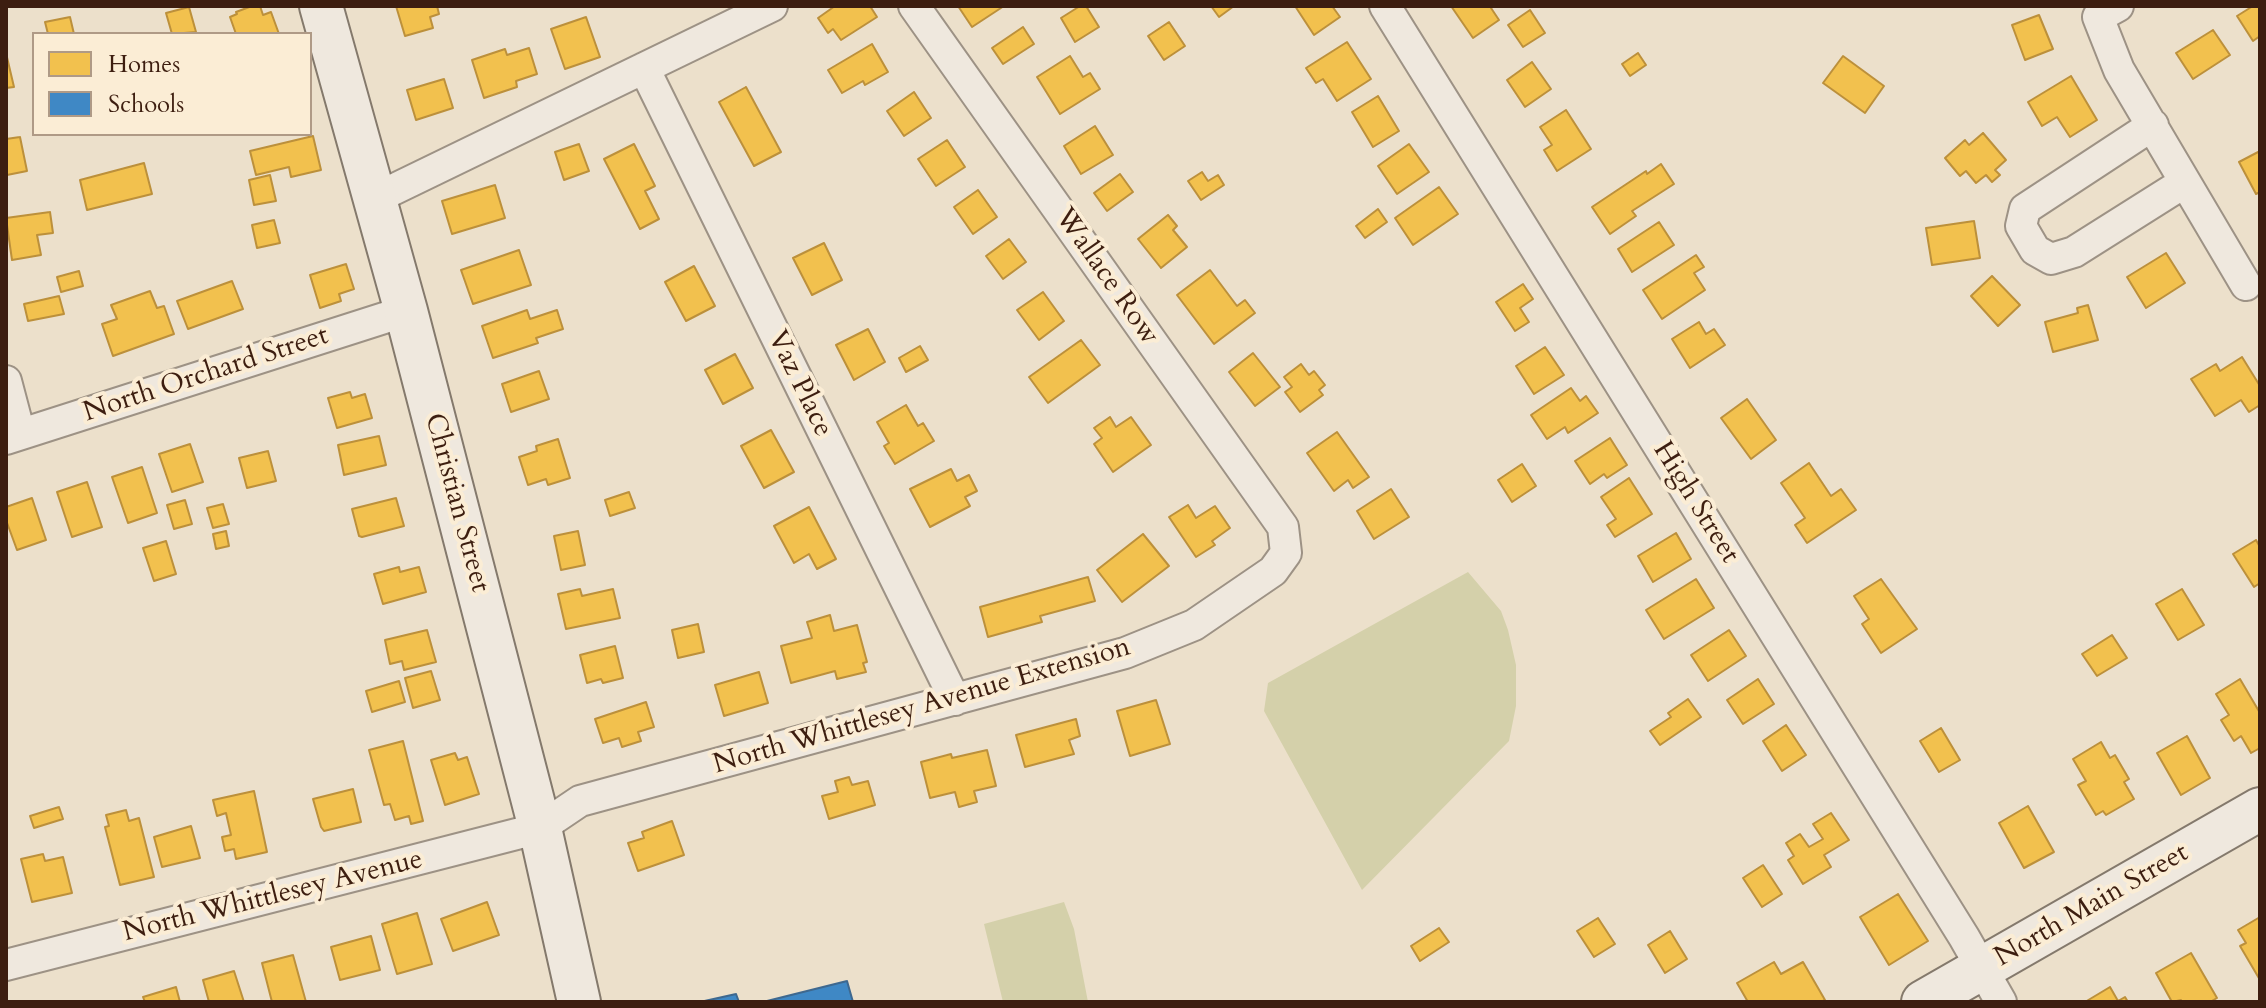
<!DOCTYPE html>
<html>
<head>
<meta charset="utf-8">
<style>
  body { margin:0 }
  #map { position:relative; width:2266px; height:1008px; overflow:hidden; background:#ece0cb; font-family:Cardo,serif }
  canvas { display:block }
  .frame { position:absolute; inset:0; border:8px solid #3d1e10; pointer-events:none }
  .legend { position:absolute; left:32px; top:32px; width:280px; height:104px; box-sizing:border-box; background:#fbedd5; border:2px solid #af9a86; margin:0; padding:10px 14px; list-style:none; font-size:24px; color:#3d1e10 }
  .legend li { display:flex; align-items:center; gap:16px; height:40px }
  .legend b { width:40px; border:2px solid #af9a86 }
</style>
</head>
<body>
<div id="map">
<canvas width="2266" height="1008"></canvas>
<div class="frame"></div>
<ul class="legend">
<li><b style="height:22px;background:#f2c14e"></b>Homes</li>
<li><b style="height:22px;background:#3f88c5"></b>Schools</li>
</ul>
</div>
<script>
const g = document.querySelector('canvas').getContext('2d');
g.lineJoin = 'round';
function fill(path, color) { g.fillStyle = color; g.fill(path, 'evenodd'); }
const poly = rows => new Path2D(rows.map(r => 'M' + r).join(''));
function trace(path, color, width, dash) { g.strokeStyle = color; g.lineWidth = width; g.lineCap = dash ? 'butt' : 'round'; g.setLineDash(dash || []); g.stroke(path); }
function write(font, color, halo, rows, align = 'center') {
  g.font = font + ' Cardo,serif'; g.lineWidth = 8; g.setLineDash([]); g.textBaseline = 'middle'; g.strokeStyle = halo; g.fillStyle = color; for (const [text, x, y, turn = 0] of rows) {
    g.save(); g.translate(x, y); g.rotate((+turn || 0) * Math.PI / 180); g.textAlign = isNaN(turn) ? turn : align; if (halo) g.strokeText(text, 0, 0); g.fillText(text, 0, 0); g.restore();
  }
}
fill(poly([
  [1468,572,1501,611,1508,630,1516,665,1516,706,1509,741,1362,890,1264,711,1268,683],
  [1064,902,1074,929,1088,1002,1003,1002,984,924]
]), '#d4d0aa');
const homes = poly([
  [252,6,260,6,263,15,271,12,279,34,236,34,230,17,237,14,236,12,252,6],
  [396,6,437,6,439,14,430,17,433,28,405,36,396,6],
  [835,6,870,6,877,17,841,40,833,29,828,33,818,18,835,6],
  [958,6,1004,6,972,27,958,6],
  [1080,6,1086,6,1099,27,1075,42,1061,18,1080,6],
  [1211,6,1234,6,1219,17,1211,6],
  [1295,6,1332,6,1340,17,1314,35,1295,6],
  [1451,6,1494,6,1491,8,1499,20,1473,38,1451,6],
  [2253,6,2260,6,2260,36,2253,41,2237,16,2253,6],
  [189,7,196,32,172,34,166,13,189,7],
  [1530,10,1545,33,1523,47,1508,25,1530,10],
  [2039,15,2053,49,2025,60,2012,25,2039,15],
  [70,17,74,34,48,34,45,22,70,17],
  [586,17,600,57,565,69,551,29,586,17],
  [1169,22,1185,46,1164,60,1148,36,1169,22],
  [1023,27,1034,44,1003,64,992,48,1023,27],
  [2213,30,2230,55,2193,79,2176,53,2213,30],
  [1347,42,1371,79,1337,101,1323,79,1316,83,1306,68,1347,42],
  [872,44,888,72,865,85,863,81,842,93,828,70,872,44],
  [529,48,537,74,516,81,517,87,484,98,472,60,505,49,507,55,529,48],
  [6,53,14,87,6,88,6,53],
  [1638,53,1646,65,1630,76,1622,64,1638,53],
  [1070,56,1083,77,1090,73,1100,89,1060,114,1037,77,1070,56],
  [1843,56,1884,86,1865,113,1823,83,1843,56],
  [1532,62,1551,89,1525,107,1507,80,1532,62],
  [2071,76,2097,120,2070,137,2057,117,2042,126,2028,102,2071,76],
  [444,79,453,108,416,120,407,90,444,79],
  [746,87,781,152,754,166,719,102,746,87],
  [914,92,931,118,904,136,887,111,914,92],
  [1378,96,1399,131,1373,147,1352,112,1378,96],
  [1566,110,1591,149,1557,171,1544,150,1552,145,1540,127,1566,110],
  [1095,126,1113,155,1081,174,1064,146,1095,126],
  [1983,133,2006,160,1995,170,2000,175,1992,182,1986,175,1976,183,1966,171,1960,176,1945,158,1965,140,1969,145,1983,133],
  [313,136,321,170,291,177,289,167,256,175,250,151,313,136],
  [20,137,27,171,7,175,6,139,20,137],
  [947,140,965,167,936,186,918,159,947,140],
  [579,144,589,171,564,180,555,152,579,144],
  [634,144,655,186,645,191,659,219,640,229,604,159,634,144],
  [1409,144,1429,172,1397,194,1378,166,1409,144],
  [2260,151,2260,192,2256,194,2239,162,2260,151],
  [144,163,152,194,87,210,80,180,144,163],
  [1661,164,1674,184,1632,211,1636,216,1610,234,1592,207,1646,171,1647,174,1661,164],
  [1202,172,1208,181,1218,175,1224,185,1201,200,1188,181,1202,172],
  [1120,174,1133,192,1107,211,1094,193,1120,174],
  [270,175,276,201,254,205,249,180,270,175],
  [495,185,505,218,452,234,442,201,495,185],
  [1439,187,1458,214,1413,245,1395,218,1439,187],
  [978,190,997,217,973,234,954,207,978,190],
  [1378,209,1387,222,1365,238,1356,226,1378,209],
  [50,212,53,233,37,235,41,255,12,260,6,218,50,212],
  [1168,215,1177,226,1173,230,1187,247,1161,268,1138,239,1168,215],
  [274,220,280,243,257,248,252,225,274,220],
  [1974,221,1980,258,1932,265,1926,228,1974,221],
  [1659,222,1674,245,1632,272,1618,249,1659,222],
  [1009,239,1026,262,1003,279,986,256,1009,239],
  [824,243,842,280,812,295,793,258,824,243],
  [519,250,531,285,473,304,461,270,519,250],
  [2166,253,2185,283,2146,308,2127,277,2166,253],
  [1696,255,1704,267,1694,273,1705,290,1662,319,1643,290,1696,255],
  [346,264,354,289,339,294,341,301,320,308,310,275,346,264],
  [694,266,715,306,686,321,665,282,694,266],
  [1210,270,1237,306,1245,300,1255,313,1214,344,1177,295,1210,270],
  [79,271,83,286,61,292,57,277,79,271],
  [1992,276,2020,305,1998,326,1971,296,1992,276],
  [232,281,243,309,188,329,177,301,232,281],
  [1523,284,1533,299,1520,308,1529,322,1515,331,1496,302,1523,284],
  [150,291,157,308,164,306,174,334,113,356,102,324,117,319,111,305,150,291],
  [1043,292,1064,321,1039,340,1017,310,1043,292],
  [59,296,64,314,28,321,24,304,59,296],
  [2088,305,2098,340,2053,352,2045,322,2078,313,2077,308,2088,305],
  [527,310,530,319,557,310,563,329,536,338,538,343,493,358,482,326,527,310],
  [1699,322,1706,334,1714,329,1725,345,1690,368,1672,339,1699,322],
  [868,329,885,362,854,380,836,345,868,329],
  [1081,340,1100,365,1048,403,1029,377,1081,340],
  [920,346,928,360,906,372,899,358,920,346],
  [1545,347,1564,375,1534,394,1516,366,1545,347],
  [1253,353,1280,387,1255,406,1229,372,1253,353],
  [735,354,753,388,723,404,705,370,735,354],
  [2242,357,2260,386,2260,405,2249,412,2241,400,2215,416,2191,379,2216,364,2220,371,2242,357],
  [1301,364,1309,375,1314,371,1325,385,1319,390,1323,395,1300,412,1285,392,1292,387,1284,377,1301,364],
  [539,371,549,399,511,412,502,384,539,371],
  [1571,388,1580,401,1586,396,1598,413,1568,433,1565,427,1547,439,1531,415,1571,388],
  [350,392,352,398,365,394,372,418,337,428,328,398,350,392],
  [1747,399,1776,440,1751,459,1721,418,1747,399],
  [906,405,918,426,923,423,934,441,895,464,884,446,889,443,877,422,906,405],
  [1110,417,1116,427,1131,417,1151,445,1113,472,1094,444,1102,438,1094,428,1110,417],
  [771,430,794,472,764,488,741,446,771,430],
  [1337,432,1369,477,1353,488,1348,480,1334,491,1307,453,1337,432],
  [379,436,386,465,344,475,338,445,379,436],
  [1610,438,1627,465,1607,478,1604,474,1590,484,1575,461,1610,438],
  [558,439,570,478,548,485,546,479,528,485,519,457,537,451,536,446,558,439],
  [190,444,203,482,172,492,159,454,190,444],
  [268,451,276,481,247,488,239,458,268,451],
  [1809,463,1831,496,1841,489,1856,510,1807,543,1795,525,1805,518,1781,483,1809,463],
  [1522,464,1536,486,1512,502,1498,480,1522,464],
  [142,467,157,513,128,523,112,477,142,467],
  [951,469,957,481,969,475,977,491,965,497,970,506,930,527,910,489,951,469],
  [1629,478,1652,514,1615,537,1607,525,1616,519,1601,497,1629,478],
  [87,482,102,527,72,537,57,492,87,482],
  [1391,489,1409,517,1374,539,1357,511,1391,489],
  [629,492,635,508,610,516,605,500,629,492],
  [32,498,46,540,17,550,6,520,6,507,32,498],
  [396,498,404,526,362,537,359,536,352,509,396,498],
  [185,500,192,524,174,529,167,505,185,500],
  [223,504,229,524,213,528,207,508,223,504],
  [1188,505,1196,518,1215,506,1230,528,1212,541,1215,545,1196,557,1169,517,1188,505],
  [809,507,836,559,817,569,809,554,794,563,774,526,809,507],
  [226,531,229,546,216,549,213,534,226,531],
  [578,531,585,565,561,570,554,536,578,531],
  [1676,533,1691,559,1653,582,1638,556,1676,533],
  [1143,534,1169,566,1122,602,1097,570,1143,534],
  [2256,540,2260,547,2260,583,2254,587,2233,554,2256,540],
  [166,541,176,574,154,581,143,548,166,541],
  [399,567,400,572,419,567,426,592,383,604,374,574,399,567],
  [1088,577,1095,601,1040,616,1042,622,988,637,980,607,1088,577],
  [1696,579,1714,608,1664,639,1646,610,1696,579],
  [1881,579,1917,629,1881,653,1862,624,1869,619,1854,596,1881,579],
  [580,589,582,596,613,589,620,618,566,629,558,594,580,589],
  [2182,589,2204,625,2178,640,2156,604,2182,589],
  [830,615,834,631,857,625,867,662,863,663,866,672,837,679,835,671,791,683,781,646,812,638,807,622,830,615],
  [698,624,704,652,678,658,672,630,698,624],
  [427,630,436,662,404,670,402,661,390,664,385,640,427,630],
  [1729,630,1746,656,1708,681,1691,655,1729,630],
  [2112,635,2127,658,2097,676,2082,654,2112,635],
  [615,646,623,678,603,683,601,679,587,683,580,655,615,646],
  [431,671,440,700,413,708,405,678,431,671],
  [759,672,768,703,724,716,715,685,759,672],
  [1758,679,1774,704,1743,724,1727,700,1758,679],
  [2240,679,2260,713,2260,748,2251,753,2241,736,2234,741,2221,720,2229,715,2216,694,2240,679],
  [399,681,405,702,372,712,366,691,399,681],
  [1688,699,1701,717,1660,745,1650,731,1671,717,1668,713,1688,699],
  [1156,700,1170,744,1130,756,1117,711,1156,700],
  [646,702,654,727,638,732,641,741,622,747,619,738,603,743,595,719,646,702],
  [1076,719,1080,736,1069,740,1074,754,1025,767,1016,735,1076,719],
  [1786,725,1806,755,1782,771,1763,741,1786,725],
  [1941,728,1960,760,1939,772,1920,741,1941,728],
  [2187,736,2210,778,2181,795,2157,753,2187,736],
  [403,741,423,821,411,824,409,816,395,820,390,804,384,805,369,750,403,741],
  [2101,742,2110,758,2115,755,2129,779,2124,782,2134,799,2106,815,2103,811,2096,815,2078,785,2086,781,2073,759,2101,742],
  [987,750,996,786,974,791,977,802,959,807,955,792,930,798,921,762,951,754,952,758,987,750],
  [455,753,458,760,467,757,479,794,445,805,431,760,455,753],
  [849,777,852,785,868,781,875,805,829,819,822,796,838,792,835,781,849,777],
  [353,789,361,822,324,831,321,827,313,799,353,789],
  [254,791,267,852,236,859,234,849,225,851,222,837,231,835,226,813,217,816,213,800,254,791],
  [2028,806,2054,852,2024,868,1999,823,2028,806],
  [59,807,63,819,34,828,30,816,59,807],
  [126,810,129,821,139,818,154,877,120,885,105,827,109,826,106,815,126,810],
  [1831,813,1849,840,1824,855,1831,867,1803,884,1788,860,1794,856,1786,843,1800,834,1809,847,1823,839,1813,824,1831,813],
  [672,821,684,855,638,871,628,843,644,838,642,832,672,821],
  [191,826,200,858,162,867,154,837,191,826],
  [43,854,45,861,63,857,72,893,32,902,21,859,43,854],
  [1763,865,1782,894,1762,907,1743,878,1763,865],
  [1898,894,1928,941,1889,965,1860,917,1898,894],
  [487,902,499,935,453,951,441,919,487,902],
  [417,913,432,964,397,974,382,924,417,913],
  [2260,917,2260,980,2240,946,2246,943,2238,930,2260,917],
  [1598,918,1615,944,1594,957,1577,931,1598,918],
  [1439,928,1449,942,1420,961,1411,946,1439,928],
  [1670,931,1687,959,1665,973,1648,945,1670,931],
  [371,936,380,970,340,980,331,947,371,936],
  [2191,953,2217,998,2210,1002,2182,1002,2181,1000,2172,1002,2156,973,2191,953],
  [293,955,306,1002,272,1002,262,963,293,955],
  [1774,962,1781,974,1803,962,1825,1000,1821,1002,1748,1002,1737,983,1774,962],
  [234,971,244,1002,209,1002,203,980,234,971],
  [176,987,180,1002,145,1002,143,997,176,987],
  [2110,987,2118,1001,2125,997,2128,1002,2085,1002,2110,987]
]);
fill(homes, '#f2c14e');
trace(homes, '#bc903b', 2);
const schools = poly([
  [847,981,853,1002,763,1002,847,981],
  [736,994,739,1002,700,1002,736,994]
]);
fill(schools, '#3f88c5');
trace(schools, '#3e688f', 2);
const street = poly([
  [1385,6,1964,937,2001,1002],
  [2118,6,2098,17,2119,70,2246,285],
  [644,68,955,700],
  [2153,125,2025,209,2021,226,2035,250,2051,259,2074,252,2185,182],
  [374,199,772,6],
  [6,381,20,434],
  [6,439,406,311],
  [6,965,540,828,580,801,1125,653,1194,625,1273,571,1286,553,1283,527,914,6]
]);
const secondary = poly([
  [321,6,406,311,540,828,579,1002],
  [1923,1002,2260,809]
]);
trace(street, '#9d9285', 34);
trace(secondary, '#84796c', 46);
trace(street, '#efe8de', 30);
trace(secondary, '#efe8de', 42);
write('28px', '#3d1e10', '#fbedd5', [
  ["Wallace Row",1106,277,55],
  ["North Orchard Street",206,375,-18],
  ["Vaz Place",799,384,64],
  ["Christian Street",456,503,75],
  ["High Street",1695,503,58],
  ["North Whittlesey Avenue Extension",922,707,-16],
  ["North Whittlesey Avenue",273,897,-14],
  ["North Main Street",2092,906,-30]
]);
</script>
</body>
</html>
